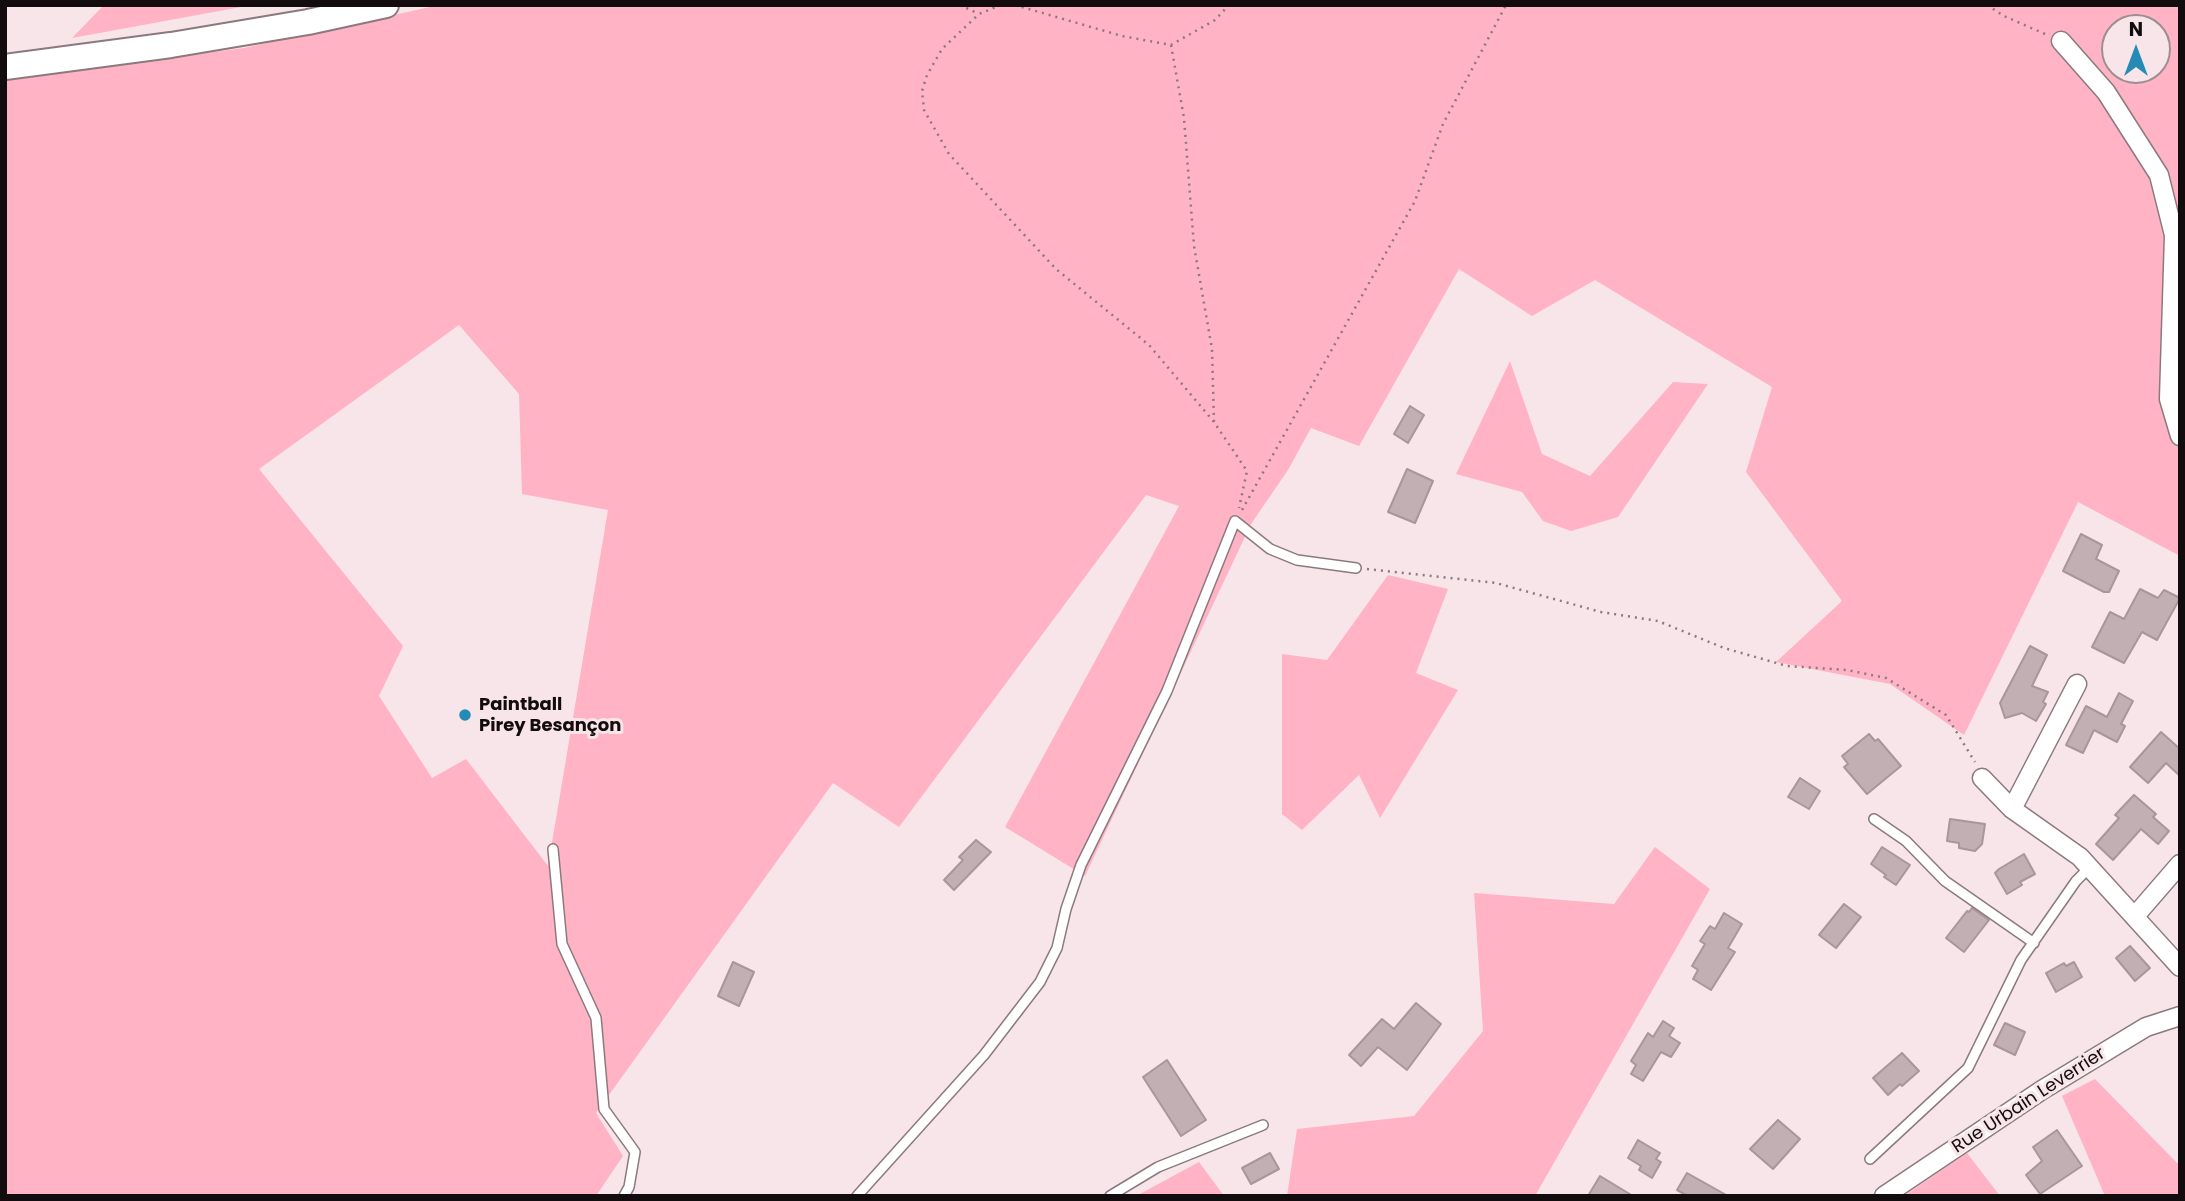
<!DOCTYPE html>
<html>
<head>
<meta charset="utf-8">
<style>
  body { margin:0 }
  #map { position:relative; width:2185px; height:1201px; overflow:hidden; background:#f8e5e9; font-family:Poppins,sans-serif }
  canvas { display:block }
  .frame { position:absolute; inset:0; border:7px solid #120c0e; pointer-events:none }
  .north { position:absolute; left:2101px; top:14px; width:70px; height:70px; box-sizing:border-box; background:#f8e5e9; border:2px solid #9c8e91; border-radius:50%; rotate:0deg; font-size:19px; font-weight:700; line-height:28px; text-align:center; color:#120c0e }
  .north::after { content:''; display:block; margin:auto; width:24px; height:32px; background:#258bb4; clip-path:polygon(50% 0,100% 100%,50% 72%,0 100%) }
</style>
</head>
<body>
<div id="map">
<canvas width="2185" height="1201"></canvas>
<div class="frame"></div>
<div class="north">N</div>
</div>
<script>
const g = document.querySelector('canvas').getContext('2d');
g.lineJoin = 'round';
function fill(path, color) { g.fillStyle = color; g.fill(path, 'evenodd'); }
const poly = rows => new Path2D(rows.map(r => 'M' + r).join(''));
function trace(path, color, width, dash) { g.strokeStyle = color; g.lineWidth = width; g.lineCap = dash ? 'butt' : 'round'; g.setLineDash(dash || []); g.stroke(path); }
function write(font, color, halo, rows, align = 'center') {
  g.font = font + ' Poppins,sans-serif'; g.lineWidth = 6; g.setLineDash([]); g.textBaseline = 'middle'; g.strokeStyle = halo; g.fillStyle = color; for (const [text, x, y, turn = 0] of rows) {
    g.save(); g.translate(x, y); g.rotate((+turn || 0) * Math.PI / 180); g.textAlign = isNaN(turn) ? turn : align; if (halo) g.strokeText(text, 0, 0); g.fillText(text, 0, 0); g.restore();
  }
}
fill(poly([
  [104,5,252,5,72,38],
  [439,5,2180,5,2180,556,2078,502,1964,735,1890,684,1776,662,1842,601,1746,472,1772,387,1595,280,1532,316,1459,269,1359,446,1311,428,1288,470,1251,524,1085,876,1005,827,1179,506,1146,495,899,827,833,783,596,1113,623,1156,596,1196,5,1196,5,79,244,48],
  [2115,28,2157,28,2157,70,2115,70],
  [459,325,519,394,522,494,608,510,548,866,466,759,432,778,379,696,403,646,259,469],
  [1510,361,1542,454,1590,476,1673,382,1708,384,1618,517,1571,531,1543,521,1522,492,1456,474],
  [1388,575,1448,589,1416,673,1458,690,1380,818,1359,775,1302,830,1282,814,1282,654,1327,660],
  [1655,847,1710,889,1535,1196,1287,1196,1297,1129,1414,1116,1483,1031,1474,893,1614,904],
  [2095,1079,2180,1166,2180,1196,2105,1196,2062,1096],
  [1967,1153,2000,1196,1904,1196],
  [1199,1162,1224,1196,1136,1196]
]), '#ffb3c5');
const building = poly([
  [1410,406,1424,415,1408,443,1394,434,1410,406],
  [1407,469,1433,481,1415,523,1388,512,1407,469],
  [2081,534,2102,545,2096,559,2119,571,2109,592,2104,592,2063,571,2081,534],
  [2140,589,2158,598,2164,590,2180,598,2157,640,2142,632,2124,663,2092,647,2110,612,2124,619,2140,589],
  [2030,646,2047,655,2032,686,2048,692,2043,702,2046,704,2036,721,2022,713,2005,718,2000,703,2030,646],
  [2119,693,2133,701,2121,724,2125,726,2117,742,2094,730,2083,753,2066,745,2086,706,2107,717,2119,693],
  [2161,732,2180,749,2180,776,2166,763,2148,783,2130,767,2161,732],
  [1869,734,1875,741,1878,739,1901,766,1867,794,1844,767,1848,764,1842,756,1869,734],
  [1800,778,1820,791,1809,809,1788,797,1800,778],
  [2134,795,2156,814,2153,817,2169,831,2158,844,2141,829,2113,860,2096,844,2119,818,2115,815,2134,795],
  [1950,819,1985,824,1982,844,1975,851,1959,848,1959,843,1947,841,1950,819],
  [976,840,991,852,954,890,944,880,963,860,959,857,976,840],
  [1882,847,1910,865,1896,885,1884,877,1886,875,1871,864,1882,847],
  [2024,854,2035,874,2020,882,2022,885,2007,894,1995,873,1999,869,2024,854],
  [1844,904,1861,917,1836,948,1819,935,1844,904],
  [1972,908,1989,920,1964,952,1946,938,1967,911,1969,912,1972,908],
  [1724,913,1742,924,1728,948,1735,952,1711,990,1693,979,1698,970,1692,966,1705,944,1700,941,1710,926,1715,929,1724,913],
  [2130,946,2150,968,2135,981,2116,958,2130,946],
  [733,962,754,972,739,1006,718,996,733,962],
  [2074,962,2082,977,2056,992,2046,973,2064,963,2066,966,2074,962],
  [1416,1003,1441,1024,1407,1070,1378,1047,1361,1066,1349,1055,1382,1019,1394,1029,1416,1003],
  [1663,1021,1674,1028,1669,1036,1680,1043,1671,1057,1661,1052,1643,1081,1631,1074,1636,1065,1631,1061,1648,1033,1653,1037,1663,1021],
  [2005,1023,2025,1032,2015,1055,1994,1045,2005,1023],
  [1902,1053,1919,1071,1902,1086,1900,1084,1888,1095,1873,1078,1902,1053],
  [1167,1060,1206,1120,1181,1136,1143,1077,1167,1060],
  [1778,1120,1800,1139,1773,1169,1750,1149,1778,1120],
  [2057,1130,2082,1166,2040,1194,2026,1175,2042,1161,2033,1147,2057,1130],
  [1638,1140,1660,1153,1656,1159,1661,1162,1652,1178,1639,1170,1641,1166,1628,1158,1638,1140],
  [1270,1153,1279,1169,1251,1184,1242,1168,1270,1153],
  [1687,1173,1728,1196,1688,1196,1677,1190,1687,1173],
  [1600,1176,1633,1196,1588,1196,1600,1176]
]);
fill(building, '#c1afb3');
trace(building, '#a8969a', 2);
const service = poly([
  [1874,819,1906,841,1945,881,2034,943],
  [553,849,562,944,596,1018,604,1109,635,1152,629,1187,624,1196],
  [1870,1159,1968,1068,2021,960,2076,881,2089,868],
  [857,1196,984,1055,1040,982,1057,948,1066,909,1081,865,1167,691,1235,521,1270,549,1297,560,1356,568],
  [1110,1196,1158,1167,1263,1125]
]);
const minor = poly([
  [2061,41,2106,92,2159,175,2174,235,2169,399,2180,436],
  [1982,778,2012,809,2080,857,2180,967],
  [2012,809,2077,684],
  [2135,916,2180,864],
  [1884,1196,2042,1090,2146,1027,2180,1016]
]);
const secondary = poly([
  [5,67,171,45,308,22,386,5]
]);
trace(service, '#8b7a7d', 12);
trace(minor, '#8b7a7d', 21);
trace(secondary, '#8b7a7d', 28);
trace(poly([
  [960,5,979,14],
  [1001,5,979,14,942,49,927,75,922,91,924,110,949,154,1056,269,1149,345,1214,422,1247,471,1239,508],
  [1015,5,1122,36,1171,45,1215,20,1229,5],
  [1987,5,2004,16,2045,34],
  [1171,45,1184,118,1194,246,1212,349,1214,422],
  [1242,510,1415,201,1443,124,1506,5],
  [1367,569,1496,583,1601,612,1658,621,1724,648,1787,666,1847,670,1886,678,1946,715,1975,762]
]), '#887b7e', 2.5, [2, 5]);
trace(service, '#fff', 9);
trace(minor, '#fff', 18);
trace(secondary, '#fff', 24);
for (const [x, y, r, color] of [
  [465,715,7,"#258bb4"]
]) { const dot = new Path2D(); dot.arc(x, y, r, 0, 2 * Math.PI); g.fillStyle = color; g.fill(dot); trace(dot, '#f8e5e9', 2.5); }
write('bold 18px', '#120c0e', '#f8e5e9', [
  ["Paintball",479,705],
  ["Pirey Besançon",479,726]
], 'left');
write('18px', '#120c0e', '#f8e5e9', [
  ["Rue Urbain Leverrier",2029,1101,-33]
]);
</script>
</body>
</html>
